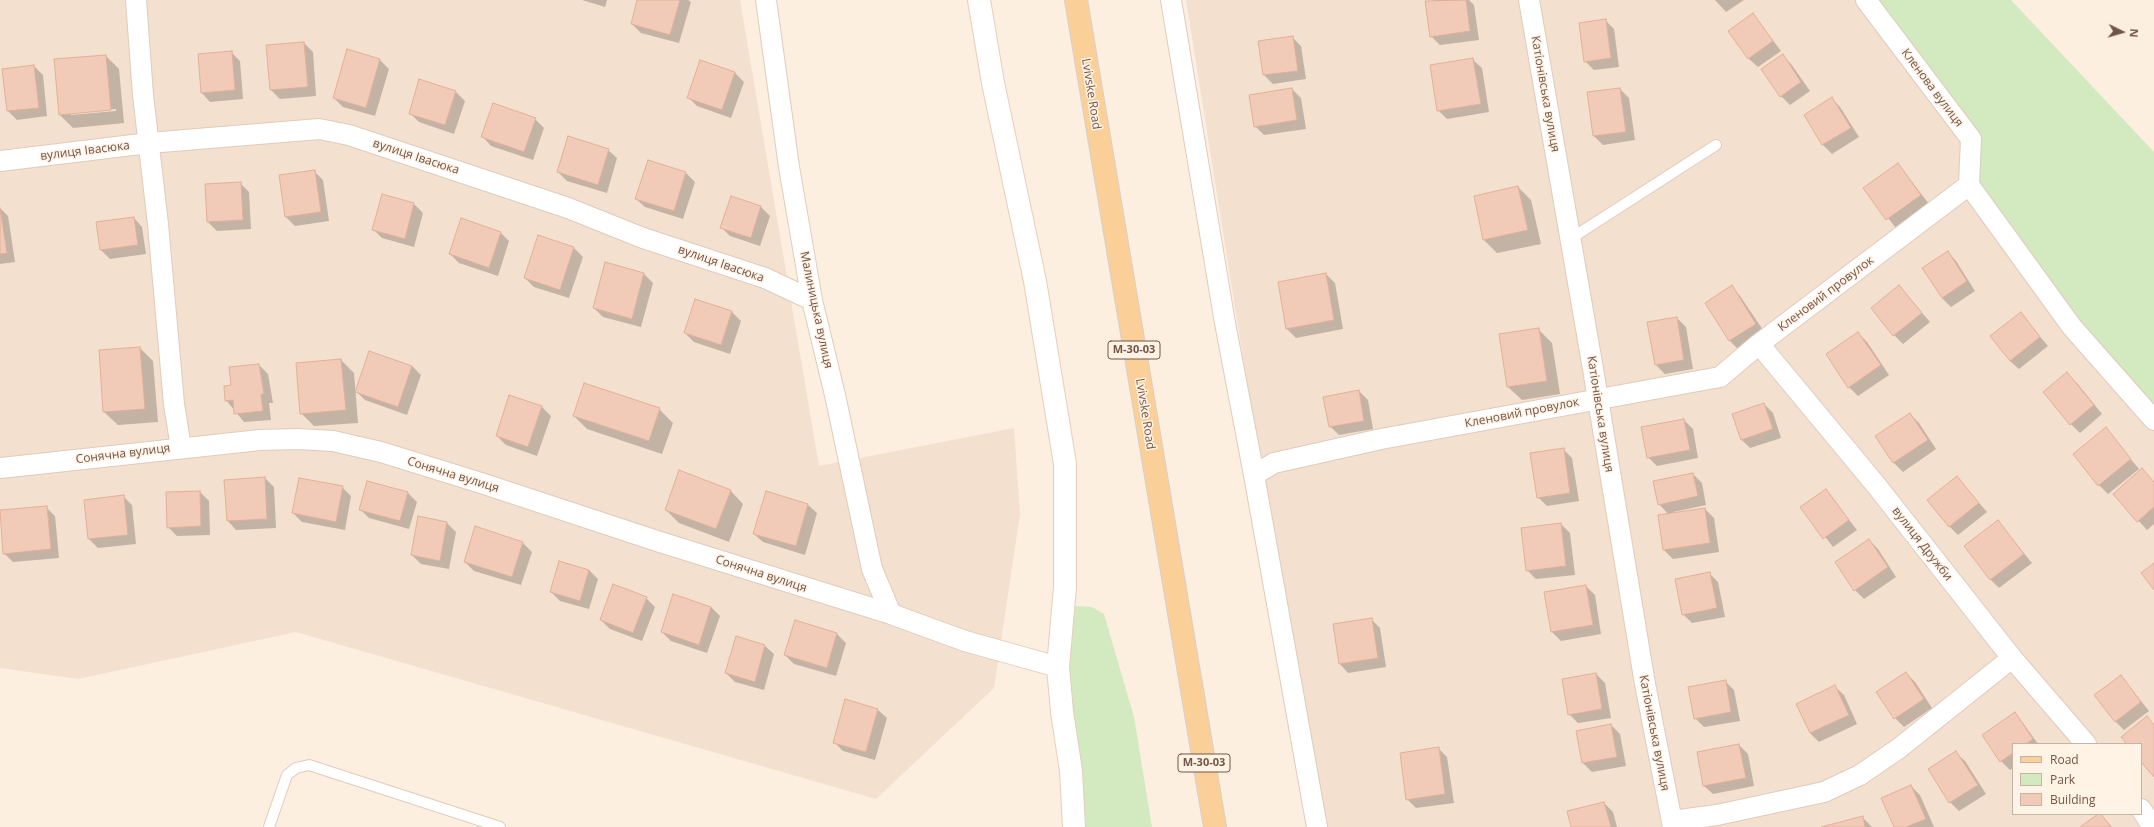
<!DOCTYPE html>
<html>
<head>
<meta charset="utf-8">
<style>
  body { margin:0 }
  #map { position:relative; width:2154px; height:827px; overflow:hidden; background:#fcefe0; font-family:"Open Sans",sans-serif }
  canvas { display:block }
  .legend { position:absolute; left:2012px; top:743px; width:130px; height:72px; box-sizing:border-box; background:#fff3e6; border:1px solid #c7b3a7; margin:0; padding:5px 7px; list-style:none; font-size:12px; color:#725448 }
  .legend li { display:flex; align-items:center; gap:8px; height:20px }
  .legend b { width:20px; border:1px solid #c7b3a7 }
  .north { position:absolute; left:2102px; top:12px; width:40px; height:40px; -webkit-text-stroke:3px #fff3e6; paint-order:stroke; rotate:95deg; font-size:11px; font-weight:700; line-height:16px; text-align:center; color:#725448 }
  .north::after { content:''; display:block; margin:auto; width:14px; height:18px; background:#725448; clip-path:polygon(50% 0,100% 100%,50% 72%,0 100%) }
</style>
</head>
<body>
<div id="map">
<canvas width="2154" height="827"></canvas>
<ul class="legend">
<li><b style="height:5px;background:#fbd098"></b>Road</li>
<li><b style="height:11px;background:#d3e9bf"></b>Park</li>
<li><b style="height:11px;background:#f1cbb8"></b>Building</li>
</ul>
<div class="north">N</div>
</div>
<script>
const g = document.querySelector('canvas').getContext('2d');
g.lineJoin = 'round';
function fill(path, color) { g.fillStyle = color; g.fill(path, 'evenodd'); }
const poly = rows => new Path2D(rows.map(r => 'M' + r).join(''));
function trace(path, color, width, dash) { g.strokeStyle = color; g.lineWidth = width; g.lineCap = dash ? 'butt' : 'round'; g.setLineDash(dash || []); g.stroke(path); }
function write(font, color, halo, rows, align = 'center') {
  g.font = font + ' "Open Sans",sans-serif'; g.lineWidth = 3; g.setLineDash([]); g.textBaseline = 'middle'; g.strokeStyle = halo; g.fillStyle = color; for (const [text, x, y, turn = 0] of rows) {
    g.save(); g.translate(x, y); g.rotate((+turn || 0) * Math.PI / 180); g.textAlign = isNaN(turn) ? turn : align; if (halo) g.strokeText(text, 0, 0); g.fillText(text, 0, 0); g.restore();
  }
}
fill(poly([
  [0,0,740,0,819,466,1014,428,1020,514,994,688,876,799,296,632,78,679,0,668],
  [1186,0,1866,0,2154,420,2154,827,1323,827,1259,458],
  [2013,744,2141,744,2141,814,2013,814]
]), '#f3e0ce');
fill(poly([
  [1866,0,2011,0,2154,152,2154,420,1969,185,1971,139],
  [1072,606,1092,607,1104,614,1134,717,1152,827,1086,827,1064,665]
]), '#d3e9bf');
fill(poly([
  [582,0,607,0,605,7],
  [638,0,688,0,691,2,679,43,641,33,632,24],
  [1437,0,1469,0,1474,5,1479,40,1440,45,1431,36,1426,2],
  [1715,0,1744,0,1726,12],
  [1753,14,1781,51,1758,67,1749,59,1729,31],
  [1605,20,1614,29,1619,67,1594,70,1585,61],
  [1292,37,1301,46,1306,79,1273,84,1264,75,1260,41],
  [304,43,313,52,316,96,280,99,271,90],
  [348,51,380,60,389,69,375,116,343,107,334,98],
  [231,52,240,61,243,99,210,102,202,93],
  [1782,55,1791,64,1810,91,1790,105,1781,96],
  [106,56,119,69,124,123,73,128,60,115],
  [116,109,116,111,71,115,71,113],
  [1473,60,1482,68,1489,112,1447,119,1438,110],
  [700,61,735,73,744,82,731,118,697,106,688,97],
  [34,66,43,75,47,116,17,120,8,111,3,70],
  [1292,89,1301,98,1306,129,1264,135,1255,126],
  [1620,89,1629,98,1635,140,1603,145,1594,136],
  [456,92,465,101,454,134,419,122,410,113],
  [1832,99,1840,107,1859,137,1832,154,1823,145,1805,115],
  [535,119,544,128,533,160,491,146,483,137],
  [608,150,617,158,607,193,567,181,558,172],
  [1898,164,1929,204,1896,228,1864,188],
  [314,171,323,180,329,221,295,226,286,217],
  [686,173,695,182,683,219,645,207,636,199],
  [240,183,249,192,251,229,217,231,208,222],
  [1518,187,1531,200,1541,244,1497,253,1484,240],
  [382,196,414,204,423,213,414,247,382,238,373,229],
  [731,197,761,207,770,216,760,246,730,236,721,227],
  [0,208,8,216,15,262,0,264],
  [134,218,142,227,146,254,110,259,101,250],
  [500,232,509,241,498,276,459,263,450,254],
  [539,236,574,248,583,257,569,298,534,287,525,278],
  [1948,252,1956,261,1975,291,1951,307,1942,298,1923,268],
  [644,274,653,283,641,327,603,317,594,308],
  [1326,274,1335,283,1343,329,1296,338,1287,329],
  [1899,286,1930,322,1903,344,1894,335],
  [1732,287,1740,296,1765,333,1739,350,1730,341,1706,303],
  [696,300,732,312,741,321,730,354,694,342,685,333],
  [2020,313,2048,346,2019,369,2010,361],
  [1677,318,1686,327,1693,369,1665,374,1656,365],
  [1539,330,1552,343,1560,394,1522,400,1508,387,1500,335],
  [1858,333,1867,342,1889,375,1858,396,1849,387,1827,354],
  [140,348,153,361,158,422,118,425,104,412,100,351],
  [370,352,412,366,421,375,407,415,365,400,356,391],
  [341,360,354,373,358,423,314,426,301,413],
  [259,365,268,374,273,403,269,403,271,420,244,422,226,400,232,386],
  [2076,382,2102,414,2080,433,2071,424],
  [1359,391,1368,400,1373,429,1339,435,1330,426],
  [1764,404,1773,413,1781,438,1750,448,1741,439],
  [542,407,551,416,537,456,506,445,497,436],
  [659,409,673,423,662,454,587,429,574,416],
  [1910,414,1919,423,1936,449,1903,472,1894,463,1877,437],
  [1684,420,1693,429,1698,458,1657,466,1648,457],
  [2105,429,2139,469,2108,494,2099,485],
  [1563,449,1572,458,1579,501,1547,506,1538,497],
  [1693,474,1702,483,1706,505,1673,512,1673,514,1705,509,1714,518,1719,552,1673,559,1664,550,1659,516,1669,515,1659,504],
  [265,478,274,487,276,528,236,530,228,521],
  [1957,478,1987,512,1958,535,1949,526],
  [2154,482,2154,524,2147,530,2114,494],
  [342,487,351,496,345,530,302,522,293,513],
  [730,490,743,504,729,542,679,523,666,510],
  [1826,490,1857,530,1833,547,1802,507],
  [200,492,209,501,210,535,177,536,168,527],
  [408,493,417,502,409,529,369,518,360,509],
  [123,496,132,505,136,544,98,548,89,539,85,500],
  [808,505,817,513,805,555,763,542,754,534],
  [46,507,55,516,59,558,13,562,4,553],
  [419,517,447,523,456,532,449,569,421,564,412,555],
  [1998,522,2032,563,1999,588,1991,580],
  [1561,524,1570,533,1575,575,1536,579,1527,570],
  [476,528,523,543,532,552,521,585,474,571,465,562],
  [1869,540,1878,549,1896,577,1864,599,1855,590],
  [560,562,589,570,598,579,589,609,560,601,551,592],
  [1709,573,1718,582,1725,617,1692,623,1683,614],
  [1586,586,1595,595,1601,634,1561,641,1552,632],
  [646,598,655,607,642,641,610,629,601,620],
  [711,607,720,616,707,653,671,641,662,632],
  [1371,619,1380,628,1386,667,1348,673,1340,664],
  [837,634,846,643,836,676,794,664,785,655],
  [765,646,774,654,764,690,735,682,726,673],
  [1906,673,1915,682,1932,708,1904,727,1895,718],
  [1596,674,1605,683,1611,718,1578,723,1569,714],
  [2121,676,2149,711,2124,730,2115,721],
  [1725,681,1734,690,1740,721,1704,727,1695,718],
  [1835,687,1844,695,1857,724,1819,742,1810,733],
  [878,710,887,718,875,760,843,751,834,742],
  [2015,714,2023,723,2038,744,2013,744,2013,768,2010,770,2001,761],
  [1611,725,1620,734,1626,766,1592,772,1583,763,1578,732],
  [1739,745,1748,754,1754,786,1713,794,1704,786],
  [1438,748,1447,757,1454,803,1416,808,1407,799],
  [1956,753,1965,761,1986,794,1959,811,1950,802],
  [1911,786,1920,795,1934,827,1895,827],
  [1604,803,1613,812,1617,827,1572,827],
  [2099,814,2112,827,2081,827],
  [1862,817,1872,827,1824,827]
]), '#0003');
const building = poly([
  [637,0,680,0,670,35,631,24,637,0],
  [1466,0,1470,31,1430,37,1425,1,1466,0],
  [1753,13,1773,41,1748,59,1728,31,1753,13],
  [1606,19,1611,58,1584,62,1579,23,1606,19],
  [1293,36,1298,71,1263,75,1258,41,1293,36],
  [304,42,308,87,270,90,266,45,304,42],
  [347,49,380,59,366,108,333,98,347,49],
  [232,51,235,90,201,93,198,54,232,51],
  [1783,54,1801,82,1780,97,1761,69,1783,54],
  [106,55,111,110,59,115,54,59,106,55],
  [1473,58,1481,104,1437,111,1430,65,1473,58],
  [700,60,735,72,722,110,687,98,700,60],
  [34,65,39,108,7,111,2,69,34,65],
  [419,79,456,91,445,125,409,114,419,79],
  [1292,88,1297,120,1254,127,1249,95,1292,88],
  [1620,88,1626,132,1593,136,1587,92,1620,88],
  [1832,97,1851,128,1822,145,1804,115,1832,97],
  [493,103,536,118,524,152,481,137,493,103],
  [568,136,609,149,598,185,557,172,568,136],
  [648,160,686,172,674,211,635,199,648,160],
  [1898,163,1921,195,1886,220,1863,188,1898,163],
  [315,170,321,212,285,217,279,175,315,170],
  [241,182,243,220,207,222,205,184,241,182],
  [1518,186,1528,230,1483,240,1474,196,1518,186],
  [382,194,414,203,405,239,372,230,382,194],
  [731,196,761,206,751,238,720,228,731,196],
  [0,208,7,253,0,254,0,208],
  [134,217,138,245,100,250,96,222,134,217],
  [461,218,501,232,489,268,449,254,461,218],
  [538,235,574,247,560,290,524,278,538,235],
  [1948,251,1967,281,1942,298,1922,268,1948,251],
  [605,262,644,273,632,319,593,308,605,262],
  [1326,273,1334,320,1286,329,1278,282,1326,273],
  [1732,285,1756,324,1729,341,1705,303,1732,285],
  [1899,285,1922,313,1893,336,1871,308,1899,285],
  [695,299,732,311,721,345,684,333,695,299],
  [2021,312,2040,337,2010,361,1990,336,2021,312],
  [1677,317,1684,360,1655,365,1647,322,1677,317],
  [1539,328,1547,381,1507,387,1499,334,1539,328],
  [1858,332,1881,365,1848,388,1826,354,1858,332],
  [140,347,145,409,103,412,99,350,140,347],
  [369,351,412,366,398,407,355,392,369,351],
  [341,359,346,410,300,414,296,363,341,359],
  [259,364,264,394,261,394,263,411,234,414,233,400,225,401,224,386,231,385,229,367,259,364],
  [2067,372,2094,405,2070,425,2043,392,2067,372],
  [584,383,660,408,649,441,573,416,584,383],
  [1359,390,1364,421,1329,427,1323,397,1359,390],
  [509,395,542,406,528,447,496,436,509,395],
  [1764,403,1773,429,1741,440,1732,414,1764,403],
  [1910,413,1928,440,1893,463,1875,436,1910,413],
  [1684,419,1690,450,1647,458,1641,427,1684,419],
  [2106,427,2131,459,2098,486,2073,454,2106,427],
  [1564,448,1570,493,1537,498,1530,453,1564,448],
  [2142,468,2154,482,2154,507,2137,522,2113,494,2142,468],
  [679,470,731,490,716,529,665,510,679,470],
  [1693,473,1698,496,1658,505,1653,481,1693,473],
  [1957,476,1979,503,1949,527,1927,500,1957,476],
  [265,477,267,519,227,521,224,480,265,477],
  [299,478,343,486,336,522,292,513,299,478],
  [367,481,408,492,400,521,359,510,367,481],
  [1826,489,1849,520,1823,539,1800,507,1826,489],
  [200,491,201,526,167,528,166,492,200,491],
  [766,491,808,504,796,546,753,534,766,491],
  [124,495,128,535,88,539,84,500,124,495],
  [47,506,51,549,3,554,0,510,47,506],
  [1705,508,1710,543,1663,550,1658,515,1705,508],
  [418,516,447,522,440,561,411,555,418,516],
  [1998,520,2024,554,1990,580,1964,546,1998,520],
  [1561,523,1566,566,1526,571,1521,528,1561,523],
  [475,526,523,542,512,577,464,562,475,526],
  [1869,539,1888,567,1854,591,1835,562,1869,539],
  [559,561,589,570,580,601,550,592,559,561],
  [2154,563,2154,590,2141,573,2154,563],
  [1710,572,1717,608,1682,615,1675,579,1710,572],
  [613,584,647,597,633,633,600,620,613,584],
  [1586,585,1593,625,1551,632,1544,592,1586,585],
  [673,594,711,607,699,645,661,632,673,594],
  [1372,618,1378,658,1339,664,1333,624,1372,618],
  [795,620,837,633,827,668,784,655,795,620],
  [736,636,765,645,755,682,725,673,736,636],
  [1906,672,1924,699,1894,719,1876,692,1906,672],
  [1596,673,1602,709,1568,715,1562,679,1596,673],
  [2121,675,2141,702,2115,722,2094,695,2121,675],
  [1726,680,1731,712,1694,719,1688,687,1726,680],
  [1835,685,1849,715,1810,733,1796,704,1835,685],
  [845,699,878,709,866,752,833,743,845,699],
  [2015,712,2033,739,2026,744,2013,744,2013,753,2000,762,1982,735,2015,712],
  [2147,716,2154,725,2154,777,2141,762,2141,744,2127,744,2121,737,2147,716],
  [1611,724,1617,757,1582,763,1576,731,1611,724],
  [1739,744,1746,778,1703,786,1697,752,1739,744],
  [1439,747,1445,794,1406,800,1400,753,1439,747],
  [1956,751,1978,785,1949,803,1928,769,1956,751],
  [1911,785,1926,819,1906,827,1894,827,1881,798,1911,785],
  [1604,802,1611,827,1571,827,1567,811,1604,802],
  [2098,814,2101,814,2111,827,2080,827,2098,814],
  [1863,816,1865,827,1821,827,1863,816]
]);
fill(building, '#f1cbb8');
trace(building, '#e3b098', 1);
const lane = poly([
  [1570,239,1716,145],
  [269,827,287,775,296,768,309,765,500,827]
]);
const street = poly([
  [136,0,143,95,158,224,174,404,181,448],
  [766,0,789,167,812,300,835,395,872,569,891,614],
  [1171,0,1225,323,1254,475,1317,827],
  [1529,0,1593,369,1645,684,1673,827],
  [1866,0,1971,139,1969,185],
  [0,161,149,143,319,129,349,135,568,208,643,238,765,278,812,300],
  [1969,185,2072,327,2154,420],
  [1759,344,1876,485,2012,658,2086,744],
  [0,468,260,440,298,439,333,441,381,452,481,483,657,541,891,614,965,641,1058,667],
  [1254,475,1274,463,1381,439,1720,377,1759,344,1969,185],
  [2141,809,2153,827],
  [1672,821,1717,815,1824,792,1860,775,1898,749,2012,658]
]);
const secondary = poly([
  [979,0,993,83,1035,281,1065,464,1065,587,1058,667,1062,712,1071,771,1074,827]
]);
const primary = poly([
  [1076,0,1215,827]
]);
trace(lane, '#e0cbbc', 12);
trace(street, '#e0cbbc', 22);
trace(secondary, '#e7cdbc', 24);
trace(primary, '#d8cfcc', 24);
trace(lane, '#fff', 10);
trace(street, '#fff', 20);
trace(secondary, '#fff', 22);
trace(primary, '#fbd098', 22);
for (const [x, y, w] of [
  [1134,350,52],
  [1204,763,52]
]) { const box = new Path2D(); box.roundRect(x - w / 2, y - 9, w, 18, 3); g.fillStyle = '#fff3e6'; g.fill(box); trace(box, '#725448', 1); }
write('bold 11px', '#725448', null, [
  ["М-30-03",1134,350],
  ["М-30-03",1204,763]
]);
write('12px', '#725448', '#fff3e6', [
  ["Кленова вулиця",1932,88,53],
  ["Lvivske Road",1091,94,81],
  ["Катіонівська вулиця",1545,94,80],
  ["вулиця Івасюка",85,151,-7],
  ["вулиця Івасюка",416,157,18],
  ["вулиця Івасюка",721,264,19],
  ["Кленовий провулок",1826,294,-37],
  ["Малиницька вулиця",816,310,78],
  ["Кленовий провулок",1522,413,-11],
  ["Lvivske Road",1145,414,81],
  ["Катіонівська вулиця",1600,414,81],
  ["Сонячна вулиця",123,454,-7],
  ["Сонячна вулиця",453,475,17],
  ["вулиця Дружби",1922,544,52],
  ["Сонячна вулиця",761,574,18],
  ["Катіонівська вулиця",1654,733,79]
]);
</script>
</body>
</html>
